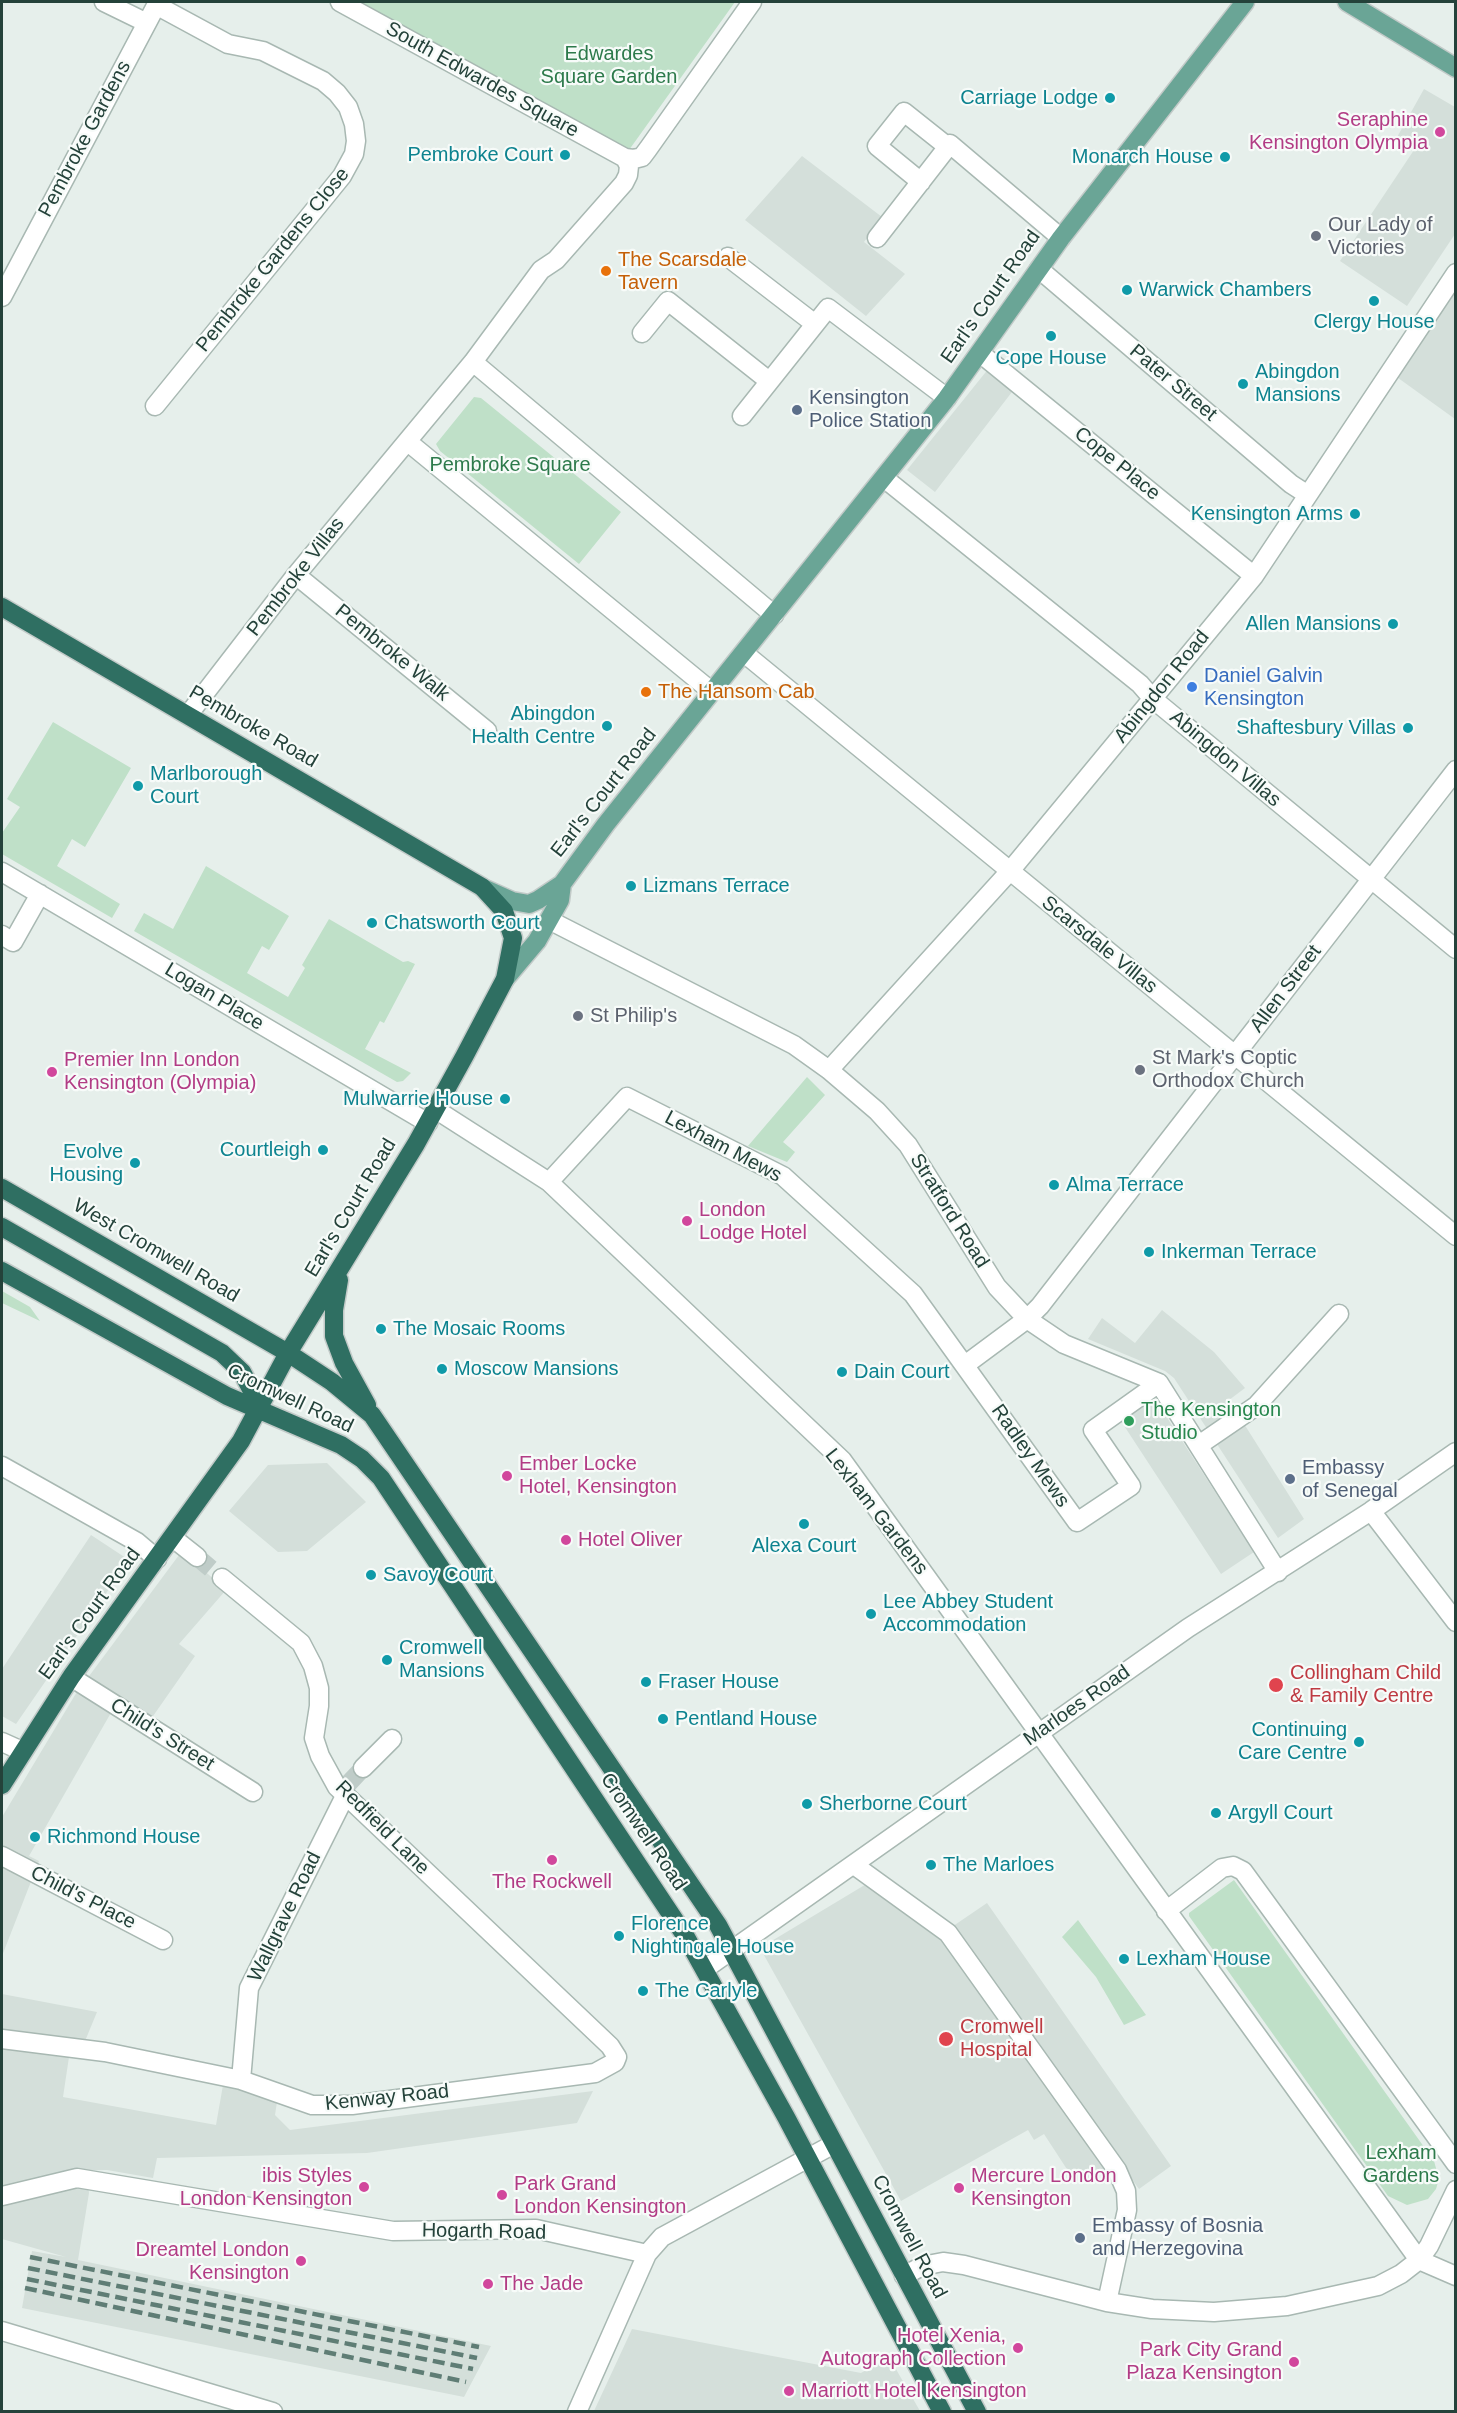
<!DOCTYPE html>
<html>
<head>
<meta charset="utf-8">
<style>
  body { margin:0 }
  #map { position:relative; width:1457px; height:2413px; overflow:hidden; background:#e6efeb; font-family:Arial,sans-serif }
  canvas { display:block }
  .frame { position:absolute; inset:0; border:3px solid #24423a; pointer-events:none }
</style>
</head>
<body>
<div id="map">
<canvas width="1457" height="2413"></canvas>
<div class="frame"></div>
</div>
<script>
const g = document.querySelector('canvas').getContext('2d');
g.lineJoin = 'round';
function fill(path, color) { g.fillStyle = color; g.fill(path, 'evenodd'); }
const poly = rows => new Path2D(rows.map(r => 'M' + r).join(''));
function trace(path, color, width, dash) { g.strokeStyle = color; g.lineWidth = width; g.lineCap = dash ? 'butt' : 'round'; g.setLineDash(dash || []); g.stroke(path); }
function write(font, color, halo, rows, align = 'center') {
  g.font = font + ' Arial,sans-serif'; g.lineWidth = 4.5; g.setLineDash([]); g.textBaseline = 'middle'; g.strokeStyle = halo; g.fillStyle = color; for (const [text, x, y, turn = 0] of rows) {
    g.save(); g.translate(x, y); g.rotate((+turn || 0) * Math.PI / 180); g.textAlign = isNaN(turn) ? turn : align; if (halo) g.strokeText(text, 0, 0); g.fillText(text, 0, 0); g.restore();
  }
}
fill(poly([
  [1424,89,1455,107,1455,234,1407,306,1340,261,1414,150,1396,139],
  [802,156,882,217,864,242,905,274,866,316,745,220],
  [1455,283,1455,419,1394,375],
  [989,368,1015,388,935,492,907,470],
  [1162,1310,1214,1352,1245,1388,1229,1400,1304,1519,1278,1538,1174,1378,1165,1371,1088,1339,1102,1318,1135,1343],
  [1153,1396,1254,1552,1221,1574,1119,1418],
  [327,1463,366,1502,307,1551,278,1552,229,1511,268,1465],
  [91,1535,129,1560,16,1724,2,1716,2,1669],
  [182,1551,226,1590,179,1644,195,1656,151,1719,112,1711,29,1856,39,1861,2,1956,2,1817,75,1695],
  [868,1883,940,1935,987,1903,1171,2166,1139,2189,1118,2160,1086,2182,1074,2180,1044,2134,1034,2140,1028,2130,901,2201,760,1948],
  [2,1994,97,2012,78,2058,69,2057,63,2097,216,2125,223,2085,278,2095,275,2115,290,2130,593,2091,577,2123,367,2153,157,2158,153,2178,107,2170,86,2170,89,2193,78,2260,491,2346,464,2397,22,2308,32,2251,66,2257,2,2239],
  [632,2329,861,2373,889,2357,920,2411,594,2411]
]), '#d4dfda');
fill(poly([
  [357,2,735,2,629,150],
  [474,397,481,398,621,512,579,564,440,451,436,444],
  [53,722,131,768,85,847,72,839,57,866,120,904,112,918,2,854,2,833,20,807,7,799],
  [206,866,289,916,269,950,262,946,247,973,288,997,305,968,302,965,329,919,403,962,408,961,415,964,384,1023,380,1021,365,1049,411,1073,403,1081,397,1082,134,931,144,913,173,929],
  [807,1077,825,1095,783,1142,795,1152,787,1162,748,1146],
  [2,1291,30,1307,40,1321,2,1303],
  [1234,1880,1434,2161,1439,2179,1436,2189,1428,2199,1407,2205,1388,2196,1189,1916,1189,1913],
  [1078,1920,1146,2015,1124,2025,1096,1977,1062,1937]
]), '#bfe0c8');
trace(poly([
  [197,1557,222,1578],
  [348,1784,363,1768]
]), '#bfccc8', 18, [18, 9]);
const minor = poly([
  [104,2,147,23],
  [340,2,625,158,634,159,642,157,648,149,752,2],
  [921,182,877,146,904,112,948,147],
  [877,238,950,144,1061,238],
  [728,257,815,324],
  [1039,269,1291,484,1308,495],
  [2,297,158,2],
  [642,333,668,301,769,381],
  [980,353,1254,576],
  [473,362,774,615],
  [155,406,342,176,354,154,356,141,354,124,348,107,337,93,323,81,263,51,228,44,156,5],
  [742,416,828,308,947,398],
  [408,442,711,691],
  [884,478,1140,684,1153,699,1456,949],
  [296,575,487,731],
  [744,653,1456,1236],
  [188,715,296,575,473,362,541,270,556,260,624,183,628,175,629,166,625,158],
  [2,872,428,1123],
  [549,920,794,1045,829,1070,877,1111,908,1145,997,1287,1027,1319,1064,1344,1159,1383,1278,1572],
  [2,935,13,942,40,894],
  [829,1070,1010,871,1254,576,1456,273],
  [435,1109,549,1182,842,1460,1419,2260],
  [549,1182,627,1097,783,1176,913,1294,1077,1522,1131,1486,1093,1430,1159,1383],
  [965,1365,1027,1319,1040,1306,1456,770],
  [1199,1445,1256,1406,1339,1314],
  [2,1466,137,1542,157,1559],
  [1371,1511,1456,1622],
  [173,1538,197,1557],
  [71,1677,253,1792],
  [2,1742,22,1751],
  [363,1768,392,1739],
  [2,1856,163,1940],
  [854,1865,948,1933,1117,2170,1126,2191,1127,2210,1107,2302],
  [1166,1911,1222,1868,1233,1866,1243,1871,1456,2164],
  [705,1969,1188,1628,1371,1511,1456,1452],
  [2,2039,105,2052,241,2080,312,2105,352,2105,595,2073,615,2062,617,2057,610,2046,337,1787,320,1756,314,1738,319,1706,319,1688,313,1666,301,1643,222,1578],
  [241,2080,249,1988,345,1796],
  [2,2196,77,2178,393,2231,536,2229,647,2254],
  [1419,2260,1456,2276],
  [904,2276,922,2266,943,2262,964,2265,1107,2302,1152,2309,1214,2312,1287,2306,1378,2286,1401,2274,1419,2260,1429,2246,1456,2190],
  [2,2331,273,2412],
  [577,2412,647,2254,662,2237,834,2144]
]);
const major = poly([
  [1347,2,1456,68],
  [483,888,512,901,529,904,538,900,562,884],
  [505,979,537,941,560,900,562,884,606,824,947,398,1061,238,1245,2]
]);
const highway = poly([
  [2,607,482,887,504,911,513,938,505,979,464,1057,416,1144,288,1353,241,1441,71,1677,2,1785],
  [2,1188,288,1353,332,1382,372,1415,718,1925,977,2412],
  [2,1227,222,1353,242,1372,252,1391,258,1412],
  [2,1271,227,1396,341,1445,362,1459,381,1478,686,1937,786,2117,942,2412],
  [339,1280,334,1310,334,1336,344,1363,367,1405]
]);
trace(minor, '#a8b8b2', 21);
trace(major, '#c2cac8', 21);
trace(highway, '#c2cac8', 21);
trace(minor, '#fff', 18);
trace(major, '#6aa596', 18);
trace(highway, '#2f6f62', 18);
trace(poly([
  [30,2257,479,2347],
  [28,2268,477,2358],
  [27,2279,473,2369],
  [25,2288,466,2382]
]), '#5f7d75', 4.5, [12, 6]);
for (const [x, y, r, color] of [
  [1110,98,6,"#0f9aa8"],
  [1440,132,6,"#d1479c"],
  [565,155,6,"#0f9aa8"],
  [1225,157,6,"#0f9aa8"],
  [1316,236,6,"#6b7280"],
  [606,271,6,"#e8710a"],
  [1127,290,6,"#0f9aa8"],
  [1374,301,6,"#0f9aa8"],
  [1051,336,6,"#0f9aa8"],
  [1243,384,6,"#0f9aa8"],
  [797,410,6,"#5c6f8a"],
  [1355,514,6,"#0f9aa8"],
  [1393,624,6,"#0f9aa8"],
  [1192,687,6,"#3f7fe0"],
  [646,692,6,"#e8710a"],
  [607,726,6,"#0f9aa8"],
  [1408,728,6,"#0f9aa8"],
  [138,786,6,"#0f9aa8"],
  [631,886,6,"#0f9aa8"],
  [372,923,6,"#0f9aa8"],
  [578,1016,6,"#6b7280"],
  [1140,1070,6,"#6b7280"],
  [52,1072,6,"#d1479c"],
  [505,1099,6,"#0f9aa8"],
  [323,1150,6,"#0f9aa8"],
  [135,1163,6,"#0f9aa8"],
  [1054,1185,6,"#0f9aa8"],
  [687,1221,6,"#d1479c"],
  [1149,1252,6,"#0f9aa8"],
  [381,1329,6,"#0f9aa8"],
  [442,1369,6,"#0f9aa8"],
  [842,1372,6,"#0f9aa8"],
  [1129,1421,6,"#2e9e5b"],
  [507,1476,6,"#d1479c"],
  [1290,1479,6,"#5c6f8a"],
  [804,1524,6,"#0f9aa8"],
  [566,1540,6,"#d1479c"],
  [371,1575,6,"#0f9aa8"],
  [871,1614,6,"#0f9aa8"],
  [387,1660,6,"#0f9aa8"],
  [646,1682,6,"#0f9aa8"],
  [1276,1685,8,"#e0444e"],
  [663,1719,6,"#0f9aa8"],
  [1359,1742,6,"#0f9aa8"],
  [807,1804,6,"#0f9aa8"],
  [1216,1813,6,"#0f9aa8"],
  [35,1837,6,"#0f9aa8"],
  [552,1860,6,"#d1479c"],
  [931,1865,6,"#0f9aa8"],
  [619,1936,6,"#0f9aa8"],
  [1124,1959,6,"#0f9aa8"],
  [643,1991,6,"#0f9aa8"],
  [946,2039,8,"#e0444e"],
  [364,2187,6,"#d1479c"],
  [959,2188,6,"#d1479c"],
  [502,2195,6,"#d1479c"],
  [1080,2238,6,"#5c6f8a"],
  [301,2261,6,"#d1479c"],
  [488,2284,6,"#d1479c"],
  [1018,2348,6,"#d1479c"],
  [1294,2362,6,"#d1479c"],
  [789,2391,6,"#d1479c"]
]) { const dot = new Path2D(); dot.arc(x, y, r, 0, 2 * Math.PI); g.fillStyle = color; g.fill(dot); trace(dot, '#f7fbf9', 2); }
write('20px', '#2d7a4b', '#f7fbf9', [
  ["Edwardes",609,54],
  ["Square Garden",609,77],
  ["Pembroke Square",510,465],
  ["Lexham",1401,2153],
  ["Gardens",1401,2176]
]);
write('20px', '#24423a', '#f7fbf9', [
  ["South Edwardes Square",482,80,29],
  ["Pembroke Gardens",85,139,-62],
  ["Pembroke Gardens Close",273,260,-51],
  ["Earl's Court Road",991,297,-55],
  ["Pater Street",1173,383,40],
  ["Cope Place",1117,464,39],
  ["Pembroke Villas",296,577,-52],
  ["Pembroke Walk",392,653,39],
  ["Abingdon Road",1162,687,-51],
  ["Pembroke Road",253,727,30],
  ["Abingdon Villas",1225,759,40],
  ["Earl's Court Road",604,793,-52],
  ["Scarsdale Villas",1099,945,39],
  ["Allen Street",1286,989,-53],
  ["Logan Place",214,997,31],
  ["Lexham Mews",723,1147,28],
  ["Earl's Court Road",351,1208,-59],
  ["Stratford Road",949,1211,58],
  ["West Cromwell Road",156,1251,30],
  ["Cromwell Road",290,1399,25],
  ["Radley Mews",1030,1456,55],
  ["Lexham Gardens",876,1512,52],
  ["Earl's Court Road",90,1614,-54],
  ["Marloes Road",1077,1706,-35],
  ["Child's Street",162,1735,32],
  ["Redfield Lane",382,1828,45],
  ["Cromwell Road",643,1832,56],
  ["Child's Place",83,1898,27],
  ["Wallgrave Road",285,1917,-64],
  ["Kenway Road",387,2098,-6],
  ["Hogarth Road",484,2232,1],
  ["Cromwell Road",909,2237,62]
]);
write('20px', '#0d838f', '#f7fbf9', [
  ["Carriage Lodge",1098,98,"right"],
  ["Pembroke Court",553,155,"right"],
  ["Monarch House",1213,157,"right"],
  ["Warwick Chambers",1139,290],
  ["Clergy House",1374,322,"center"],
  ["Cope House",1051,358,"center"],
  ["Abingdon",1255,372],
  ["Mansions",1255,395],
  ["Kensington Arms",1343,514,"right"],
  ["Allen Mansions",1381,624,"right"],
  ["Abingdon",595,714,"right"],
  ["Health Centre",595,737,"right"],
  ["Shaftesbury Villas",1396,728,"right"],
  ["Marlborough",150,774],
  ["Court",150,797],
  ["Lizmans Terrace",643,886],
  ["Chatsworth Court",384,923],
  ["Mulwarrie House",493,1099,"right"],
  ["Courtleigh",311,1150,"right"],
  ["Evolve",123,1152,"right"],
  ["Housing",123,1175,"right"],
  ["Alma Terrace",1066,1185],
  ["Inkerman Terrace",1161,1252],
  ["The Mosaic Rooms",393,1329],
  ["Moscow Mansions",454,1369],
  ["Dain Court",854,1372],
  ["Alexa Court",804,1546,"center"],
  ["Savoy Court",383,1575],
  ["Lee Abbey Student",883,1602],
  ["Accommodation",883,1625],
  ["Cromwell",399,1648],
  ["Mansions",399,1671],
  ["Fraser House",658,1682],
  ["Pentland House",675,1719],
  ["Continuing",1347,1730,"right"],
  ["Care Centre",1347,1753,"right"],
  ["Sherborne Court",819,1804],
  ["Argyll Court",1228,1813],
  ["Richmond House",47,1837],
  ["The Marloes",943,1865],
  ["Florence",631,1924],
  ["Nightingale House",631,1947],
  ["Lexham House",1136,1959],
  ["The Carlyle",655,1991]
], 'left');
write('20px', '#b23c85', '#f7fbf9', [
  ["Seraphine",1428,120,"right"],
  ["Kensington Olympia",1428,143,"right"],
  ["Premier Inn London",64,1060],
  ["Kensington (Olympia)",64,1083],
  ["London",699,1210],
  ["Lodge Hotel",699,1233],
  ["Ember Locke",519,1464],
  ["Hotel, Kensington",519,1487],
  ["Hotel Oliver",578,1540],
  ["The Rockwell",552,1882,"center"],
  ["ibis Styles",352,2176,"right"],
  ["London Kensington",352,2199,"right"],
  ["Mercure London",971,2176],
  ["Kensington",971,2199],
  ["Park Grand",514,2184],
  ["London Kensington",514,2207],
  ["Dreamtel London",289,2250,"right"],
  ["Kensington",289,2273,"right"],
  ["The Jade",500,2284],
  ["Hotel Xenia,",1006,2336,"right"],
  ["Autograph Collection",1006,2359,"right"],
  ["Park City Grand",1282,2350,"right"],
  ["Plaza Kensington",1282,2373,"right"],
  ["Marriott Hotel Kensington",801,2391]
], 'left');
write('20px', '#5b616d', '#f7fbf9', [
  ["Our Lady of",1328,225],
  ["Victories",1328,248],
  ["St Philip's",590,1016],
  ["St Mark's Coptic",1152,1058],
  ["Orthodox Church",1152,1081]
], 'left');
write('20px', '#c56008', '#f7fbf9', [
  ["The Scarsdale",618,260],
  ["Tavern",618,283],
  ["The Hansom Cab",658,692]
], 'left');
write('20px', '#4e5e75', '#f7fbf9', [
  ["Kensington",809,398],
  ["Police Station",809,421],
  ["Embassy",1302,1468],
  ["of Senegal",1302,1491],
  ["Embassy of Bosnia",1092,2226],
  ["and Herzegovina",1092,2249]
], 'left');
write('20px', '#366cbe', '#f7fbf9', [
  ["Daniel Galvin",1204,676],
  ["Kensington",1204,699]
], 'left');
write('20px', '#27864d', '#f7fbf9', [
  ["The Kensington",1141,1410],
  ["Studio",1141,1433]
], 'left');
write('20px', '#be3a42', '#f7fbf9', [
  ["Collingham Child",1290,1673],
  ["& Family Centre",1290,1696],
  ["Cromwell",960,2027],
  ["Hospital",960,2050]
], 'left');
</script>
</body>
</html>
